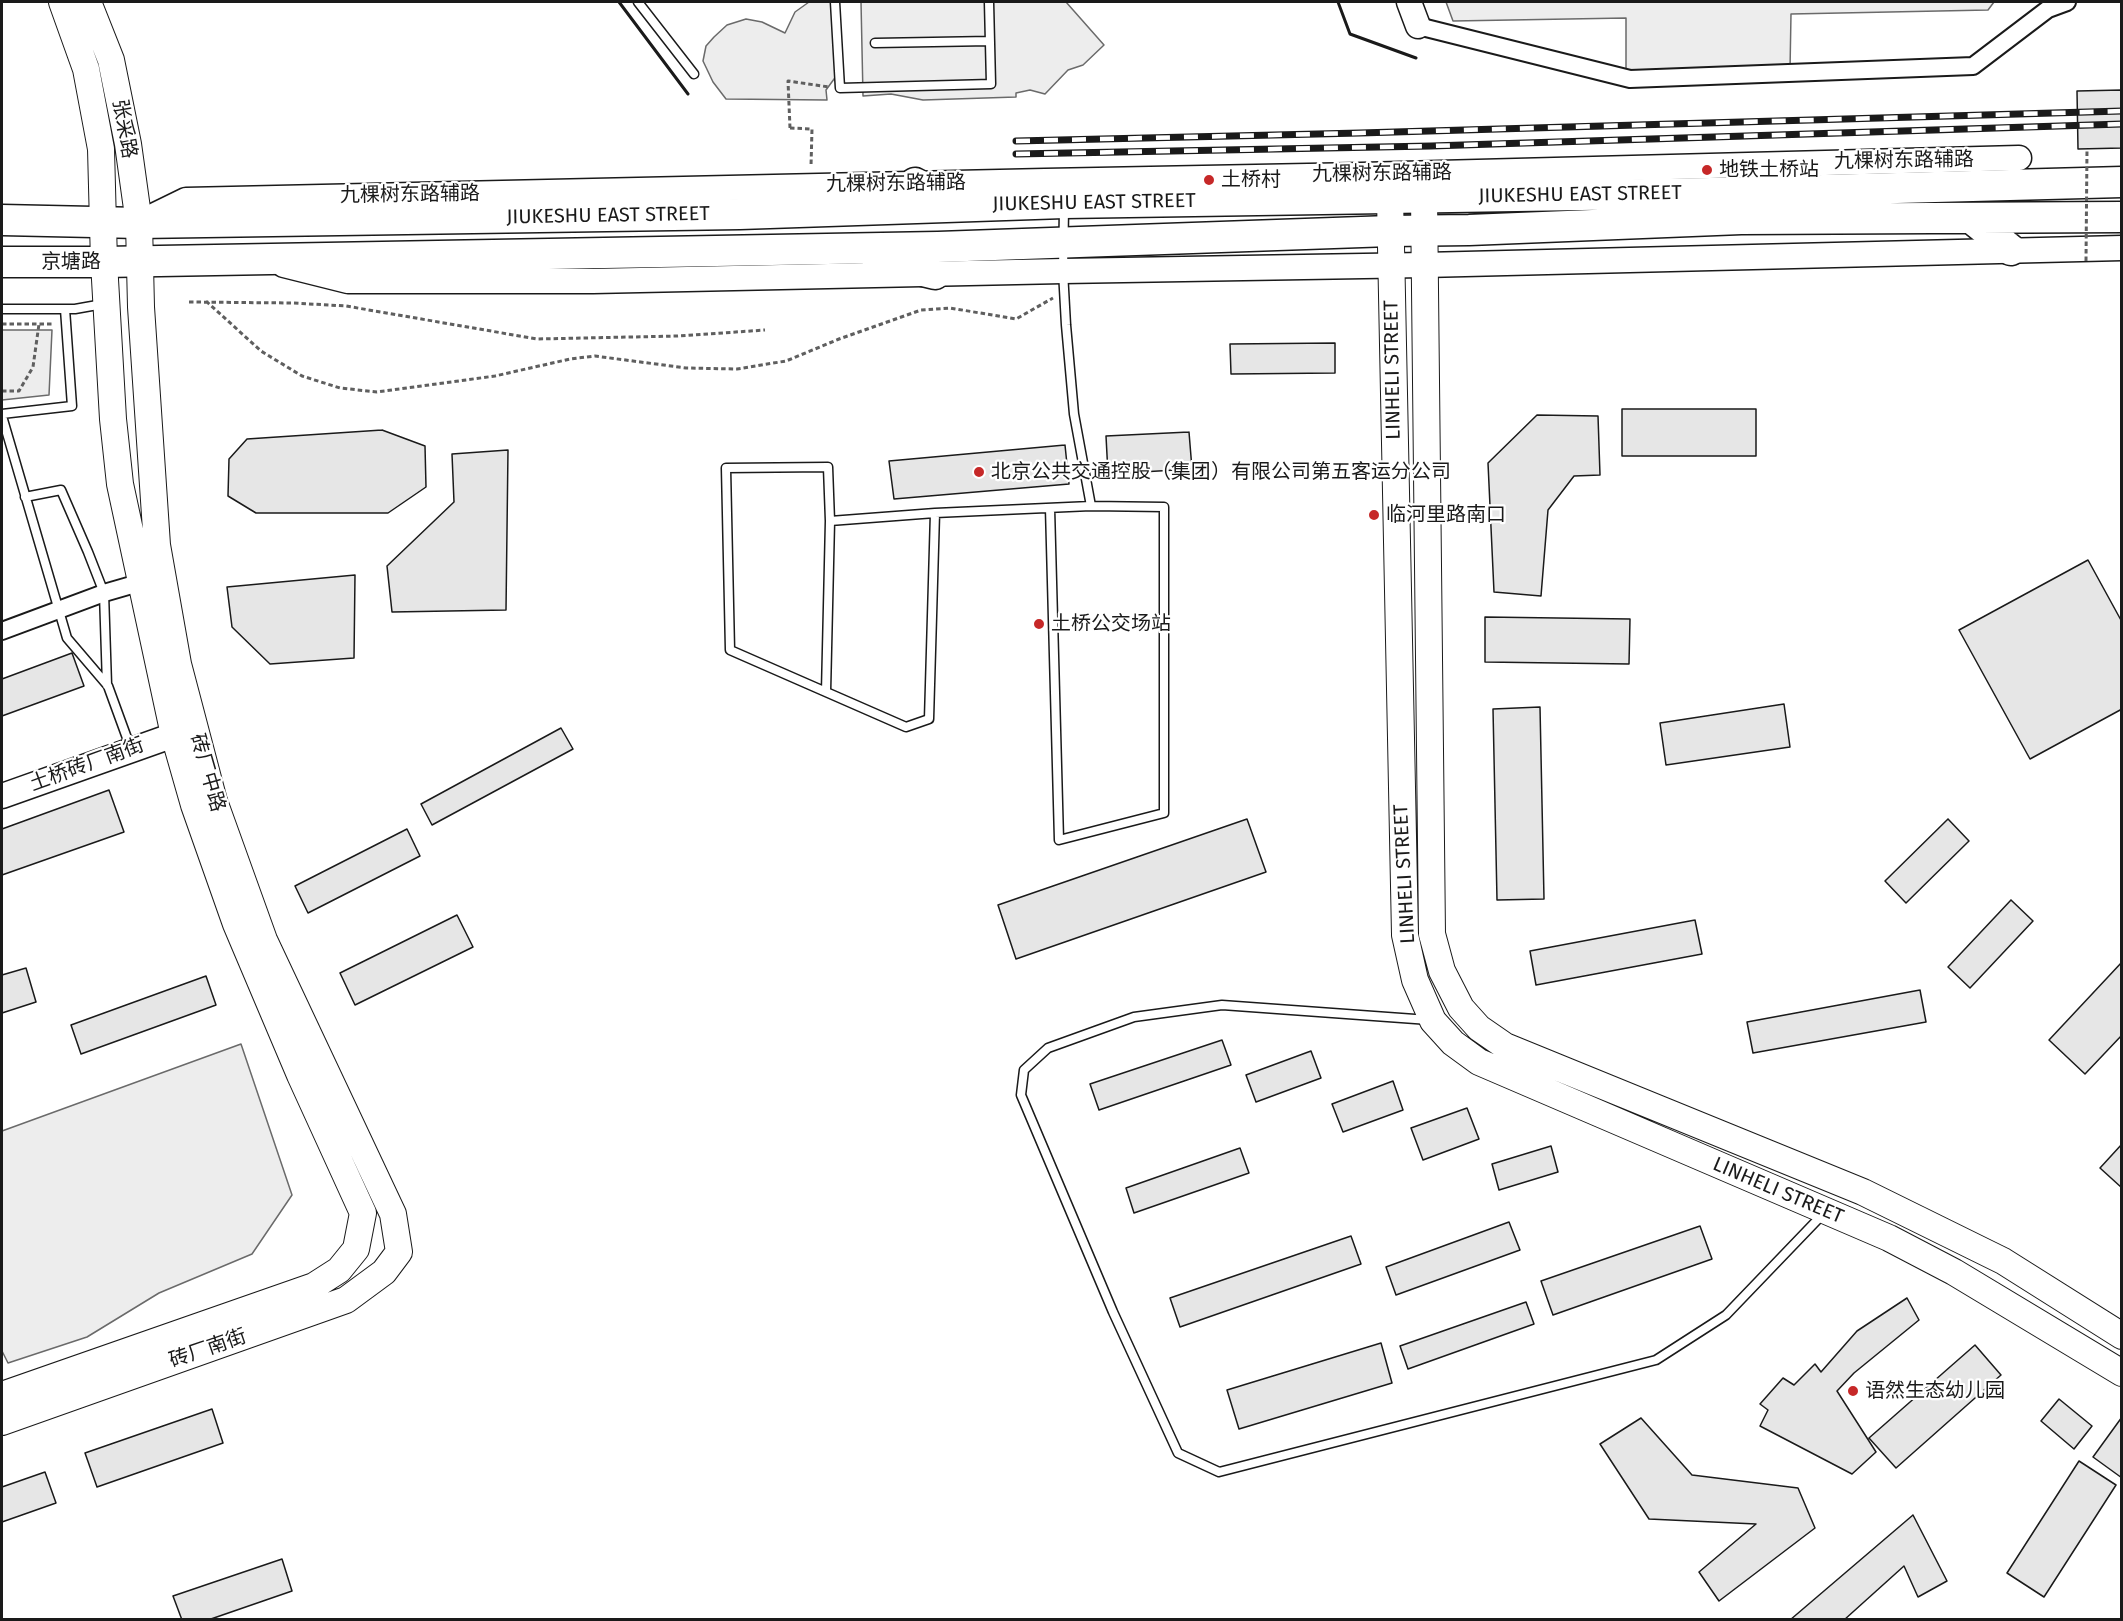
<!DOCTYPE html>
<html>
<head>
<meta charset="utf-8">
<style>
  body { margin:0 }
  #map { position:relative; width:2123px; height:1621px; overflow:hidden; background:#fff; font-family:"Fira Sans",sans-serif }
  canvas { display:block }
  .frame { position:absolute; inset:0; border:3px solid #1a1a1a; pointer-events:none }
</style>
</head>
<body>
<div id="map">
<canvas width="2123" height="1621"></canvas>
<div class="frame"></div>
</div>
<script>
const g = document.querySelector('canvas').getContext('2d');
g.lineJoin = 'round';
function fill(path, color) { g.fillStyle = color; g.fill(path, 'evenodd'); }
const poly = rows => new Path2D(rows.map(r => 'M' + r).join(''));
function trace(path, color, width, dash) { g.strokeStyle = color; g.lineWidth = width; g.lineCap = dash ? 'butt' : 'round'; g.setLineDash(dash || []); g.stroke(path); }
function write(font, color, halo, rows, align = 'center') {
  g.font = font + ' "Fira Sans","Noto Sans SC",sans-serif'; g.lineWidth = 4.5; g.setLineDash([]); g.textBaseline = 'middle'; g.strokeStyle = halo; g.fillStyle = color; for (const [text, x, y, turn = 0] of rows) {
    g.save(); g.translate(x, y); g.rotate((+turn || 0) * Math.PI / 180); g.textAlign = isNaN(turn) ? turn : align; if (halo) g.strokeText(text, 0, 0); g.fillText(text, 0, 0); g.restore();
  }
}
const built = poly([
  [809,2,832,2,837,75,826,90,827,100,726,99,713,82,703,61,706,46,714,37,727,25,746,19,762,22,785,33,795,12,809,2],
  [861,2,1066,2,1104,45,1083,65,1068,70,1045,94,1030,90,1016,93,1016,97,923,100,891,94,863,96,861,2],
  [1446,2,1994,2,1988,10,1791,14,1790,70,1691,71,1626,70,1626,18,1453,21,1446,2],
  [2,330,52,330,49,395,2,400,2,330],
  [241,1044,292,1195,252,1254,159,1293,87,1337,8,1363,2,1351,2,1131,241,1044]
]);
fill(built, '#ededed');
trace(built, '#6a6a6a', 1.5);
const building = poly([
  [2122,90,2122,148,2078,149,2077,91,2122,90],
  [1335,343,1335,373,1231,374,1230,344,1335,343],
  [1622,409,1756,409,1756,456,1622,456,1622,409],
  [1537,415,1598,416,1600,475,1574,476,1548,510,1541,596,1494,592,1488,463,1537,415],
  [382,430,425,446,426,487,388,513,256,513,228,496,229,459,247,439,382,430],
  [1189,432,1192,469,1108,474,1106,436,1189,432],
  [1065,445,1069,484,894,499,889,461,1065,445],
  [508,450,506,610,392,612,387,566,454,502,452,454,508,450],
  [2088,560,2122,622,2122,709,2030,759,1959,630,2088,560],
  [355,575,354,658,270,664,232,627,227,587,355,575],
  [1485,617,1630,619,1629,664,1485,662,1485,617],
  [72,653,84,686,2,716,2,679,72,653],
  [1784,704,1790,747,1666,765,1660,723,1784,704],
  [1540,707,1544,899,1497,900,1493,709,1540,707],
  [561,728,573,749,432,825,421,804,561,728],
  [109,790,124,832,2,875,2,829,109,790],
  [1247,819,1266,872,1016,959,998,905,1247,819],
  [1948,819,1969,841,1906,903,1885,881,1948,819],
  [407,829,420,856,308,913,295,886,407,829],
  [2011,900,2033,921,1970,988,1948,967,2011,900],
  [457,915,473,947,355,1005,340,973,457,915],
  [1695,920,1702,954,1536,985,1530,951,1695,920],
  [2122,962,2122,1035,2085,1074,2049,1040,2122,962],
  [26,968,36,1002,2,1013,2,975,26,968],
  [206,976,216,1005,81,1054,71,1025,206,976],
  [1920,990,1926,1022,1753,1053,1747,1022,1920,990],
  [1222,1040,1231,1065,1099,1110,1090,1084,1222,1040],
  [1311,1051,1321,1078,1256,1102,1246,1075,1311,1051],
  [1393,1081,1403,1110,1343,1132,1332,1104,1393,1081],
  [1467,1108,1479,1139,1423,1160,1411,1128,1467,1108],
  [2122,1144,2122,1188,2100,1168,2122,1144],
  [1551,1146,1558,1172,1499,1190,1492,1164,1551,1146],
  [1240,1148,1249,1173,1134,1213,1126,1188,1240,1148],
  [1509,1222,1520,1250,1396,1295,1386,1267,1509,1222],
  [1700,1226,1712,1259,1553,1315,1541,1281,1700,1226],
  [1351,1236,1361,1264,1180,1327,1170,1298,1351,1236],
  [1907,1298,1919,1320,1854,1373,1837,1391,1876,1452,1852,1474,1760,1426,1768,1410,1760,1404,1783,1378,1794,1385,1815,1364,1821,1372,1857,1331,1907,1298],
  [1526,1302,1534,1324,1408,1369,1400,1346,1526,1302],
  [1381,1343,1392,1383,1239,1429,1227,1390,1381,1343],
  [1975,1345,2001,1375,1896,1468,1869,1438,1975,1345],
  [2059,1399,2092,1426,2074,1449,2041,1421,2059,1399],
  [212,1409,223,1443,97,1487,85,1453,212,1409],
  [2122,1417,2122,1478,2093,1457,2122,1417],
  [1641,1418,1692,1475,1798,1488,1815,1528,1719,1601,1699,1572,1756,1524,1649,1519,1600,1444,1641,1418],
  [2079,1461,2116,1485,2044,1597,2007,1573,2079,1461],
  [45,1472,56,1503,2,1522,2,1487,45,1472],
  [1913,1515,1947,1581,1918,1597,1904,1566,1844,1620,1790,1620,1913,1515],
  [282,1559,292,1591,208,1620,182,1620,173,1596,282,1559]
]);
fill(building, '#e6e6e6');
trace(building, '#1a1a1a', 1.5);
const lane = poly([
  [638,2,694,74],
  [835,2,840,88,991,84,989,2],
  [875,43,990,41],
  [2,309,75,309,103,304],
  [2,414,72,406,65,309],
  [2,416,67,638,108,686,131,749],
  [25,497,61,490,88,552,104,593,107,685],
  [1050,508,1059,840,1164,813,1164,507,1091,506],
  [935,513,929,719,906,727,826,692,830,521,935,513,1091,506,1074,414,1066,325,1063,271,1064,208],
  [826,692,730,650,726,468,828,467,830,521],
  [1429,1020,1222,1005,1134,1017,1048,1048,1024,1070,1021,1095,1113,1312,1178,1453,1219,1472,1656,1360,1726,1315,1823,1214]
]);
const street = poly([
  [1418,26,1630,79,1973,66,2048,9,2067,2],
  [2,631,104,593,142,582]
]);
const secondary = poly([
  [1409,2,1418,26],
  [143,221,186,200,1045,181,1361,175,2019,158],
  [284,265,348,281,593,281,1063,271,1424,265,2122,248],
  [2,796,174,735]
]);
const primary = poly([
  [1390,197,1405,935,1415,980,1433,1021,1453,1043,1479,1062,1889,1238,1954,1272,2122,1373],
  [1424,197,1432,934,1442,971,1461,1008,1479,1028,1505,1046,1863,1192,2003,1261,2122,1336],
  [2,1395,314,1286,339,1270,356,1249,363,1213,300,1075,236,924,194,805,174,735,120,484,113,419,104,262,101,149,86,69,62,2],
  [2,1422,346,1300,384,1272,399,1252,393,1214,264,940,214,801,178,664,157,545,141,307,139,223,128,144,111,60,88,2]
]);
const highway = poly([
  [915,183,957,205],
  [1971,218,2011,250],
  [2,220,139,223,740,214,1064,203,1710,193,2122,182],
  [873,253,902,266,935,274],
  [2,262,104,262,938,247,1390,231,1469,230,1741,219,2122,217]
]);
trace(lane, '#1a1a1a', 11);
trace(street, '#1a1a1a', 20);
trace(secondary, '#1a1a1a', 27);
trace(primary, '#1a1a1a', 28);
trace(highway, '#1a1a1a', 33);
trace(poly([
  [790,128,788,81,829,87],
  [206,301,261,351,302,376,340,388,377,392,495,376,570,359,595,356,686,368,737,369,786,361,839,339,921,310,950,308,1016,319,1053,298],
  [189,302,292,303,346,306,537,339,678,336,765,330],
  [2,324,54,324],
  [2,391,19,391,33,367,39,324]
]), '#5f5f5f', 3, [4.5, 3]);
trace(lane, '#fff', 8);
trace(street, '#fff', 16);
trace(secondary, '#fff', 24);
trace(primary, '#fff', 26);
trace(highway, '#fff', 30);
const rail = poly([
  [1016,141,1360,133,2122,111],
  [1016,154,1431,146,2122,124]
]);
trace(rail, '#1a1a1a', 7);
trace(rail, '#fff', 4.5, [14]);
trace(poly([
  [790,128,812,129,811,166],
  [2086,261,2087,149]
]), '#5f5f5f', 3, [4.5, 3]);
trace(poly([
  [619,2,688,94],
  [1338,2,1350,34,1416,58]
]), '#1a1a1a', 3);
for (const [x, y, r, color] of [
  [1707,170,6,"#c62828"],
  [1209,180,6,"#c62828"],
  [979,472,6,"#c62828"],
  [1374,515,6,"#c62828"],
  [1039,624,6,"#c62828"],
  [1853,1391,6,"#c62828"]
]) { const dot = new Path2D(); dot.arc(x, y, r, 0, 2 * Math.PI); g.fillStyle = color; g.fill(dot); trace(dot, '#fff', 2); }
write('20px', '#1a1a1a', '#fff', [
  ["张采路",124,129,80],
  ["九棵树东路辅路",1904,161,-1],
  ["九棵树东路辅路",1382,174,-1],
  ["九棵树东路辅路",896,184,-1],
  ["九棵树东路辅路",410,195,-1],
  ["JIUKESHU EAST STREET",1580,195,-1],
  ["JIUKESHU EAST STREET",1094,203,-1],
  ["JIUKESHU EAST STREET",608,216,-1],
  ["京塘路",71,262],
  ["LINHELI STREET",1393,370,-91],
  ["土桥砖厂南街",87,765,-20],
  ["砖厂中路",207,773,74],
  ["LINHELI STREET",1405,874,-93],
  ["LINHELI STREET",1778,1191,23],
  ["砖厂南街",208,1349,-19]
]);
write('20px', '#1a1a1a', '#fff', [
  ["地铁土桥站",1719,170],
  ["土桥村",1221,180],
  ["北京公共交通控股（集团）有限公司第五客运分公司",991,472],
  ["临河里路南口",1386,515],
  ["土桥公交场站",1051,624],
  ["语然生态幼儿园",1865,1391]
], 'left');
</script>
</body>
</html>
